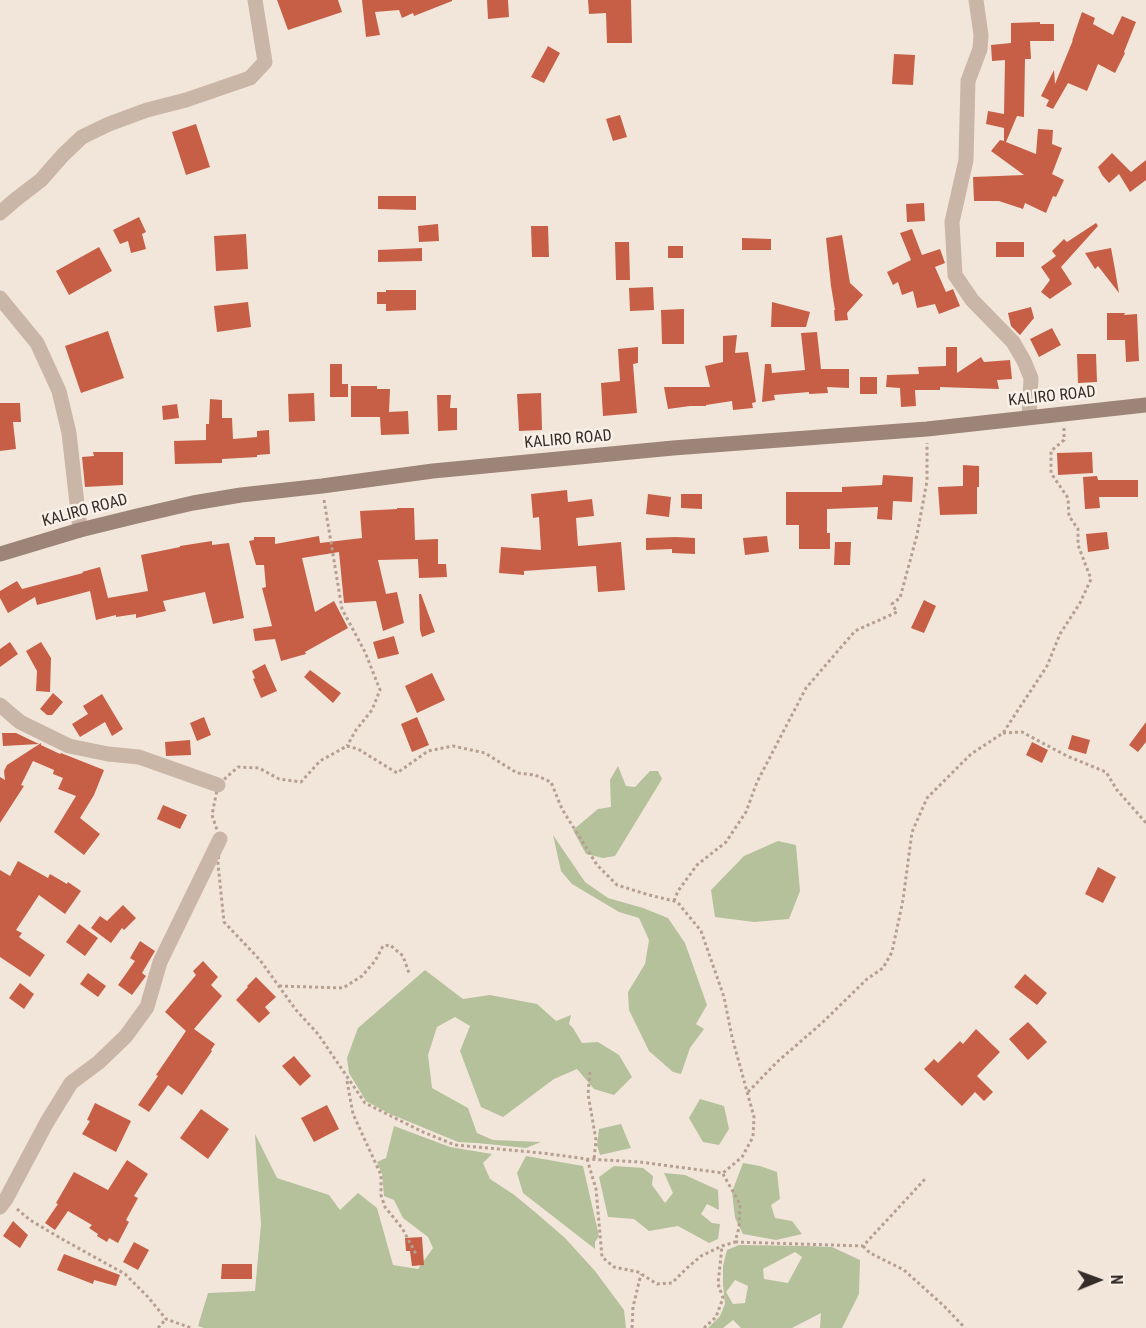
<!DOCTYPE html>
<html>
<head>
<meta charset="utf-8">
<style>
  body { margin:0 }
  #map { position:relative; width:1146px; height:1328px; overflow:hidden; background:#f2e6db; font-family:"Roboto Condensed",sans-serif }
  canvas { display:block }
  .north { position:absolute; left:1068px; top:1250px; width:60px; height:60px; -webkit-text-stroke:4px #f9f0e7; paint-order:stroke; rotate:89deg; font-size:16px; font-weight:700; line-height:24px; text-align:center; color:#362c28 }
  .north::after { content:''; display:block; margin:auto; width:21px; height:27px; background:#362c28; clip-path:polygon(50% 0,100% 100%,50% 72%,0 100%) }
</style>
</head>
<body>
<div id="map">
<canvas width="1146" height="1328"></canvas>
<div class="north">N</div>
</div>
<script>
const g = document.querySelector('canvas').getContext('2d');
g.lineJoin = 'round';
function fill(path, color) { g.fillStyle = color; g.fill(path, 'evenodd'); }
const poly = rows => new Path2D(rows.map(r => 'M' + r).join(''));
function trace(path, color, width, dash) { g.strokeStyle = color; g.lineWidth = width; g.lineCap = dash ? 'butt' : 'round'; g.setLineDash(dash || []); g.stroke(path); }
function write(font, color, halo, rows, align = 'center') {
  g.font = font + ' "Roboto Condensed",sans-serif'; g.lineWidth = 5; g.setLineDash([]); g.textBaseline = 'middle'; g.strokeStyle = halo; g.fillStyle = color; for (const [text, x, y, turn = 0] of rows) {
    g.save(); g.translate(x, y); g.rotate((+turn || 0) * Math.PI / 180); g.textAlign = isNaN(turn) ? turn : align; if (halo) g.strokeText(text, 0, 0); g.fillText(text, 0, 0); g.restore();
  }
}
fill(poly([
  [618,766,626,786,635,787,650,771,658,771,662,779,615,856,603,858,586,854,573,830,598,809,611,807,610,780],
  [553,835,585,882,608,898,643,908,668,918,685,943,707,1005,696,1024,704,1029,690,1048,681,1074,673,1072,649,1051,629,1010,628,992,645,964,649,940,639,918,619,912,572,884,561,871],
  [778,841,796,845,800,891,789,919,754,922,715,917,711,890,744,856],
  [425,970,463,999,490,995,537,1004,556,1021,571,1015,569,1024,573,1028,582,1043,598,1042,619,1055,632,1077,614,1095,594,1089,577,1069,554,1079,503,1117,481,1107,460,1051,470,1026,455,1017,437,1027,428,1055,432,1088,468,1108,477,1133,493,1140,541,1142,526,1148,477,1143,458,1142,388,1113,366,1101,349,1073,347,1058,358,1028],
  [700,1099,724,1106,729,1129,719,1145,703,1142,689,1118],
  [621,1124,631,1148,600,1155,597,1145,599,1129],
  [394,1126,450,1147,492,1154,483,1163,490,1179,513,1194,535,1212,565,1238,595,1271,624,1310,626,1328,204,1328,198,1326,208,1293,255,1291,261,1224,255,1134,277,1178,329,1195,340,1210,358,1193,377,1208,393,1265,418,1269,433,1248,428,1237,403,1218,394,1200,384,1196,382,1174,377,1162,386,1158],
  [526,1156,583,1166,599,1236,595,1242,595,1249,523,1193,517,1173],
  [743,1163,760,1166,777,1172,780,1199,771,1205,775,1218,792,1221,802,1234,776,1240,743,1234,735,1218,732,1192],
  [614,1166,643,1168,653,1176,652,1185,665,1203,673,1193,664,1173,685,1175,718,1190,719,1210,707,1204,701,1214,712,1223,720,1224,718,1239,709,1243,678,1226,649,1231,634,1219,608,1217,599,1177],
  [739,1245,807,1246,832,1247,860,1260,859,1294,842,1328,820,1328,821,1313,792,1328,741,1328,733,1320,723,1328,708,1328,720,1316,725,1304,723,1285,723,1266,727,1250],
  [795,1252,802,1257,788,1283,764,1279,763,1269],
  [735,1280,748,1286,745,1303,733,1304,726,1292]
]), '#b5c19b');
fill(poly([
  [277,0,338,0,342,12,288,30],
  [362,0,452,0,452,1,414,16,413,13,402,18,399,10,375,12,380,35,366,37],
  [487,0,508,0,509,17,488,19],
  [588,0,631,0,632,43,607,43,606,13,589,14],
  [1082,12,1095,18,1093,24,1113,35,1122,16,1136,22,1124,52,1125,53,1115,73,1098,64,1087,91,1068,83,1053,109,1046,106,1049,100,1041,96,1054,70,1055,84,1073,40,1072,41],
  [1040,22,1040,24,1054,24,1054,41,1030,41,1031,59,1025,59,1024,117,1017,116,1006,142,1036,154,1038,129,1053,130,1052,144,1062,148,1052,174,1064,180,1056,197,1053,196,1046,213,1025,203,1023,209,999,201,974,201,973,177,1024,175,991,151,1000,140,1004,141,1004,128,986,124,988,111,1004,114,1005,60,992,61,991,45,1011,43,1011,23],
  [548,46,560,53,544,83,531,77],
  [894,54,915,55,913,85,892,84],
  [620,115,627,137,613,141,606,119],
  [196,124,210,167,186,175,172,132],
  [1112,153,1131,172,1146,160,1146,180,1130,192,1119,174,1109,183,1102,175,1098,167],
  [378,196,416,196,416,210,378,209],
  [924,203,925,221,907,222,906,204],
  [139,217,146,232,142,234,146,249,131,253,128,241,120,244,113,230],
  [1096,223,1098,226,1061,267,1072,284,1050,299,1041,292,1050,280,1041,267,1056,256,1052,251,1064,239,1067,242],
  [438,224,439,241,419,242,418,226],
  [531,226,548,226,549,257,532,257],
  [912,229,922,255,940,249,945,263,935,267,946,292,953,289,960,306,939,314,935,304,917,308,913,291,902,295,898,282,893,285,887,272,911,260,900,233],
  [246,234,248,269,216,271,214,236],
  [842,235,850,283,863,295,847,313,848,320,835,321,834,310,835,310,831,286,826,238],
  [742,238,771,239,771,250,742,250],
  [615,242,629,242,630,280,616,280],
  [996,242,1024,242,1024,257,996,257],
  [668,246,683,246,683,258,668,258],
  [99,247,112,271,69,295,56,271],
  [422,248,422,261,378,262,378,250],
  [1111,248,1114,264,1119,293,1098,266,1095,269,1085,253],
  [653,287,654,310,630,311,629,288],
  [386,290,416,290,416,310,386,311,386,304,377,304,377,292,386,292],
  [248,302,251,327,217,332,214,306],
  [772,302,810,312,806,327,771,327],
  [1031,307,1034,318,1020,335,1011,326,1008,313],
  [684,309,684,344,662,344,661,310],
  [1107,313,1125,313,1124,315,1137,314,1139,361,1126,362,1125,340,1107,340],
  [1052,328,1061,345,1039,357,1030,339],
  [108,331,124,378,81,393,65,346],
  [817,332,821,369,849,369,849,388,827,387,828,393,809,394,809,392,774,395,775,400,762,402,765,364,771,364,772,373,805,370,801,333],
  [737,335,735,353,748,352,756,402,752,403,753,408,733,410,732,401,706,405,706,406,690,406,668,409,664,387,710,387,705,366,723,362,723,336],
  [638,347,638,363,633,364,637,413,603,416,601,383,620,381,618,349],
  [946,347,957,347,957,373,981,357,984,362,1010,360,1012,379,997,380,999,389,940,387,940,390,915,390,916,406,901,407,900,388,886,387,887,375,919,374,918,367,946,366],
  [1077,354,1096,354,1097,382,1078,383],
  [330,364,342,364,342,384,348,384,348,397,330,397],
  [860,377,877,377,877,394,860,394],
  [351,386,377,386,377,389,390,389,389,412,408,411,409,434,381,435,380,417,351,417],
  [314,393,315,421,289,422,288,394],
  [541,393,542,430,519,431,517,394],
  [437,395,451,395,450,408,457,408,457,430,438,431],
  [210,399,222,400,222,418,232,418,233,439,257,437,257,431,269,430,270,454,257,455,257,457,222,459,222,463,175,464,174,441,206,440,206,424,209,424],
  [0,403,20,403,21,422,13,422,16,449,0,451],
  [177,404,179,418,163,420,162,406],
  [93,452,123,452,123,485,85,487,82,457,94,456],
  [1092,452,1093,473,1058,475,1057,453],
  [963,465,979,466,979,487,977,487,977,514,940,515,938,487,963,486],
  [883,475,913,477,912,502,893,501,892,520,877,519,878,507,827,509,827,533,830,533,830,549,799,549,799,525,786,525,786,492,842,492,842,487,882,485],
  [1097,476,1098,480,1138,480,1138,497,1099,497,1100,508,1085,509,1083,477],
  [567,490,568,502,592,499,594,516,576,518,578,546,621,542,625,590,598,592,596,566,524,571,524,575,499,573,501,547,541,550,539,517,533,518,531,494],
  [648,494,671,497,669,517,646,514],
  [681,494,702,494,702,509,681,508],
  [397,508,414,508,415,540,438,539,438,564,446,564,447,577,419,578,418,559,378,560,386,594,397,592,404,623,383,631,376,601,344,603,339,552,302,558,315,612,334,601,348,628,305,652,306,654,281,661,275,639,255,641,253,629,272,626,262,588,266,587,264,565,256,565,249,541,254,540,254,537,275,537,275,544,319,536,320,543,362,538,360,511,397,509],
  [1107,532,1109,549,1088,552,1086,534],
  [767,536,769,552,745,555,743,538],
  [676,537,695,538,695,554,672,553,672,549,646,550,646,538],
  [212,541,212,545,229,543,244,618,230,621,230,620,213,624,205,592,163,601,166,611,136,618,136,614,116,617,116,615,96,620,90,591,37,605,35,597,8,613,0,598,0,591,17,581,22,589,83,573,82,572,100,567,108,598,148,591,141,555,180,547,180,546],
  [835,542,851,542,850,565,834,565],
  [419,594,421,594,435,632,422,637,420,630],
  [924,600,936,606,924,633,911,628],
  [394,636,399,654,378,659,373,642],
  [10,642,18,654,0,667,0,649],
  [41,642,51,658,50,692,36,691,37,671,26,651],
  [265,664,277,691,261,698,253,679,255,678,252,671],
  [310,670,341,693,333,703,304,677],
  [432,673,445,700,417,713,405,686],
  [53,693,63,702,52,715,47,715,40,709],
  [102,694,123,729,112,736,105,722,80,737,72,724,88,714,83,706],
  [204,717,211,735,197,741,190,723],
  [417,717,429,745,412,752,401,724],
  [1146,722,1146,742,1138,752,1129,745],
  [2,733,16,733,39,744,3,746],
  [1072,735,1090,740,1086,754,1068,749],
  [190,740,191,755,166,756,165,742],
  [1032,742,1048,750,1042,763,1026,755],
  [41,743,41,745,60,754,61,753,104,770,94,795,80,818,100,834,84,855,54,832,76,796,58,789,63,778,53,774,54,770,33,761,21,785,24,786,0,823,0,777,5,780,4,771,7,765],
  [163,805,187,815,180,829,157,819],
  [18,861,48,878,50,874,67,884,68,882,81,891,65,914,39,895,16,930,22,933,19,937,45,955,30,977,0,957,0,870,10,876],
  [1098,867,1116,877,1103,903,1085,894],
  [123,905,136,918,124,930,122,928,111,943,91,928,100,916,107,921],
  [79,924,98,938,85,956,66,942],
  [140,941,155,951,142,973,146,976,132,995,118,985,135,961,130,958],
  [203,961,218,977,211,985,222,996,194,1029,215,1044,211,1050,212,1051,182,1095,168,1085,149,1112,138,1105,158,1076,156,1075,186,1031,165,1012,196,975,193,971],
  [88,973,106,986,98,997,80,984],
  [1025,974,1047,993,1037,1005,1014,987],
  [256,977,276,997,265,1007,270,1013,259,1023,236,1000,248,987,247,986],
  [20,983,34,994,24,1009,9,998],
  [1028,1022,1047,1042,1028,1060,1009,1039],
  [976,1029,1000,1052,977,1076,993,1092,984,1101,975,1092,962,1106,924,1069,934,1059,938,1063,960,1041,963,1044],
  [294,1056,311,1076,300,1086,282,1066],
  [95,1103,131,1121,116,1152,82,1134,90,1121,87,1120],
  [327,1105,339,1129,314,1142,301,1118],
  [201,1109,229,1129,208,1159,180,1138],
  [127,1160,148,1174,134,1196,138,1198,126,1220,129,1222,118,1243,109,1238,107,1242,97,1236,98,1234,89,1228,92,1225,68,1211,55,1230,45,1223,58,1204,56,1203,74,1172,108,1190],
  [13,1221,28,1235,20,1248,3,1236],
  [422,1237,424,1265,412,1266,410,1251,406,1251,405,1238],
  [134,1242,149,1250,138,1270,123,1262],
  [64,1254,120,1275,116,1286,94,1280,93,1284,57,1270],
  [222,1264,252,1264,252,1279,221,1279]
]), '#c65f45');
trace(poly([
  [324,500,342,609,365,652,380,690,372,710,356,730,347,746],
  [1003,733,1022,732,1067,756,1106,772,1117,790,1146,823],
  [347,746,358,749,397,773,428,751,453,746,485,753,517,773,535,775,551,782,562,809,597,865,617,885,649,895,674,901,679,904,701,931,724,997,732,1037,754,1117,753,1137,742,1157,723,1173,640,1162,587,1159,542,1153,455,1145,423,1132,365,1103,318,1034,296,1010,260,960,224,922,218,864,220,839,212,815,218,785,238,767,259,768,279,779,301,782,320,761,347,746],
  [674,901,678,891,697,865,726,842,746,812,757,782,806,688,855,631,897,612,892,604,900,598,917,535,927,481,927,443],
  [279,986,343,988,362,976,375,961,383,946,390,945,403,956,409,973],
  [590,1072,588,1094,596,1140,594,1160],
  [347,1081,353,1114,381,1175,381,1195,385,1207,402,1228,416,1254],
  [748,1092,777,1062,823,1022,867,979,883,968,892,952,903,900,912,832,927,798,971,754,1003,733,1047,666,1060,634,1080,603,1091,579,1078,545,1078,529,1069,516,1068,498,1051,473,1051,451,1064,440,1064,427],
  [587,1159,596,1189,602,1257,614,1267,638,1272,657,1284,672,1283,687,1268,701,1256,722,1246,735,1242,739,1228,740,1204,723,1174],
  [17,1209,30,1220,62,1239,125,1274,148,1297,166,1319,191,1328],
  [735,1242,863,1246,926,1178],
  [863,1246,870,1253,904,1270,945,1307,965,1328],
  [158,1328,166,1319],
  [632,1328,633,1307,641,1274],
  [704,1328,716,1317,723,1298,718,1284,722,1246]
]), '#b69f91', 3, [3, 3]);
trace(poly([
  [976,0,981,35,980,49,968,81,966,160,952,222,955,275,972,300,1013,342,1024,361,1031,378,1029,417],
  [0,213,15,200,41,180,63,155,82,137,109,124,147,110,186,100,250,78,265,62,255,0],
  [0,298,37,343,59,391,69,433,80,530],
  [0,705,20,722,69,746,108,754,139,757,218,785],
  [0,1207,6,1199,47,1122,71,1083,99,1062,126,1036,147,1007,160,962,220,839]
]), '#cab6a7', 15);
trace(poly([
  [0,554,80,530,137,516,193,503,241,495,322,486,433,471,673,448,927,429,1146,405]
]), '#9d8478', 15);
write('16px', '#362c28', '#f9f0e7', [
  ["KALIRO ROAD",1052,397,-6],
  ["KALIRO ROAD",568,440,-5],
  ["KALIRO ROAD",85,511,-15]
]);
</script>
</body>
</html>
